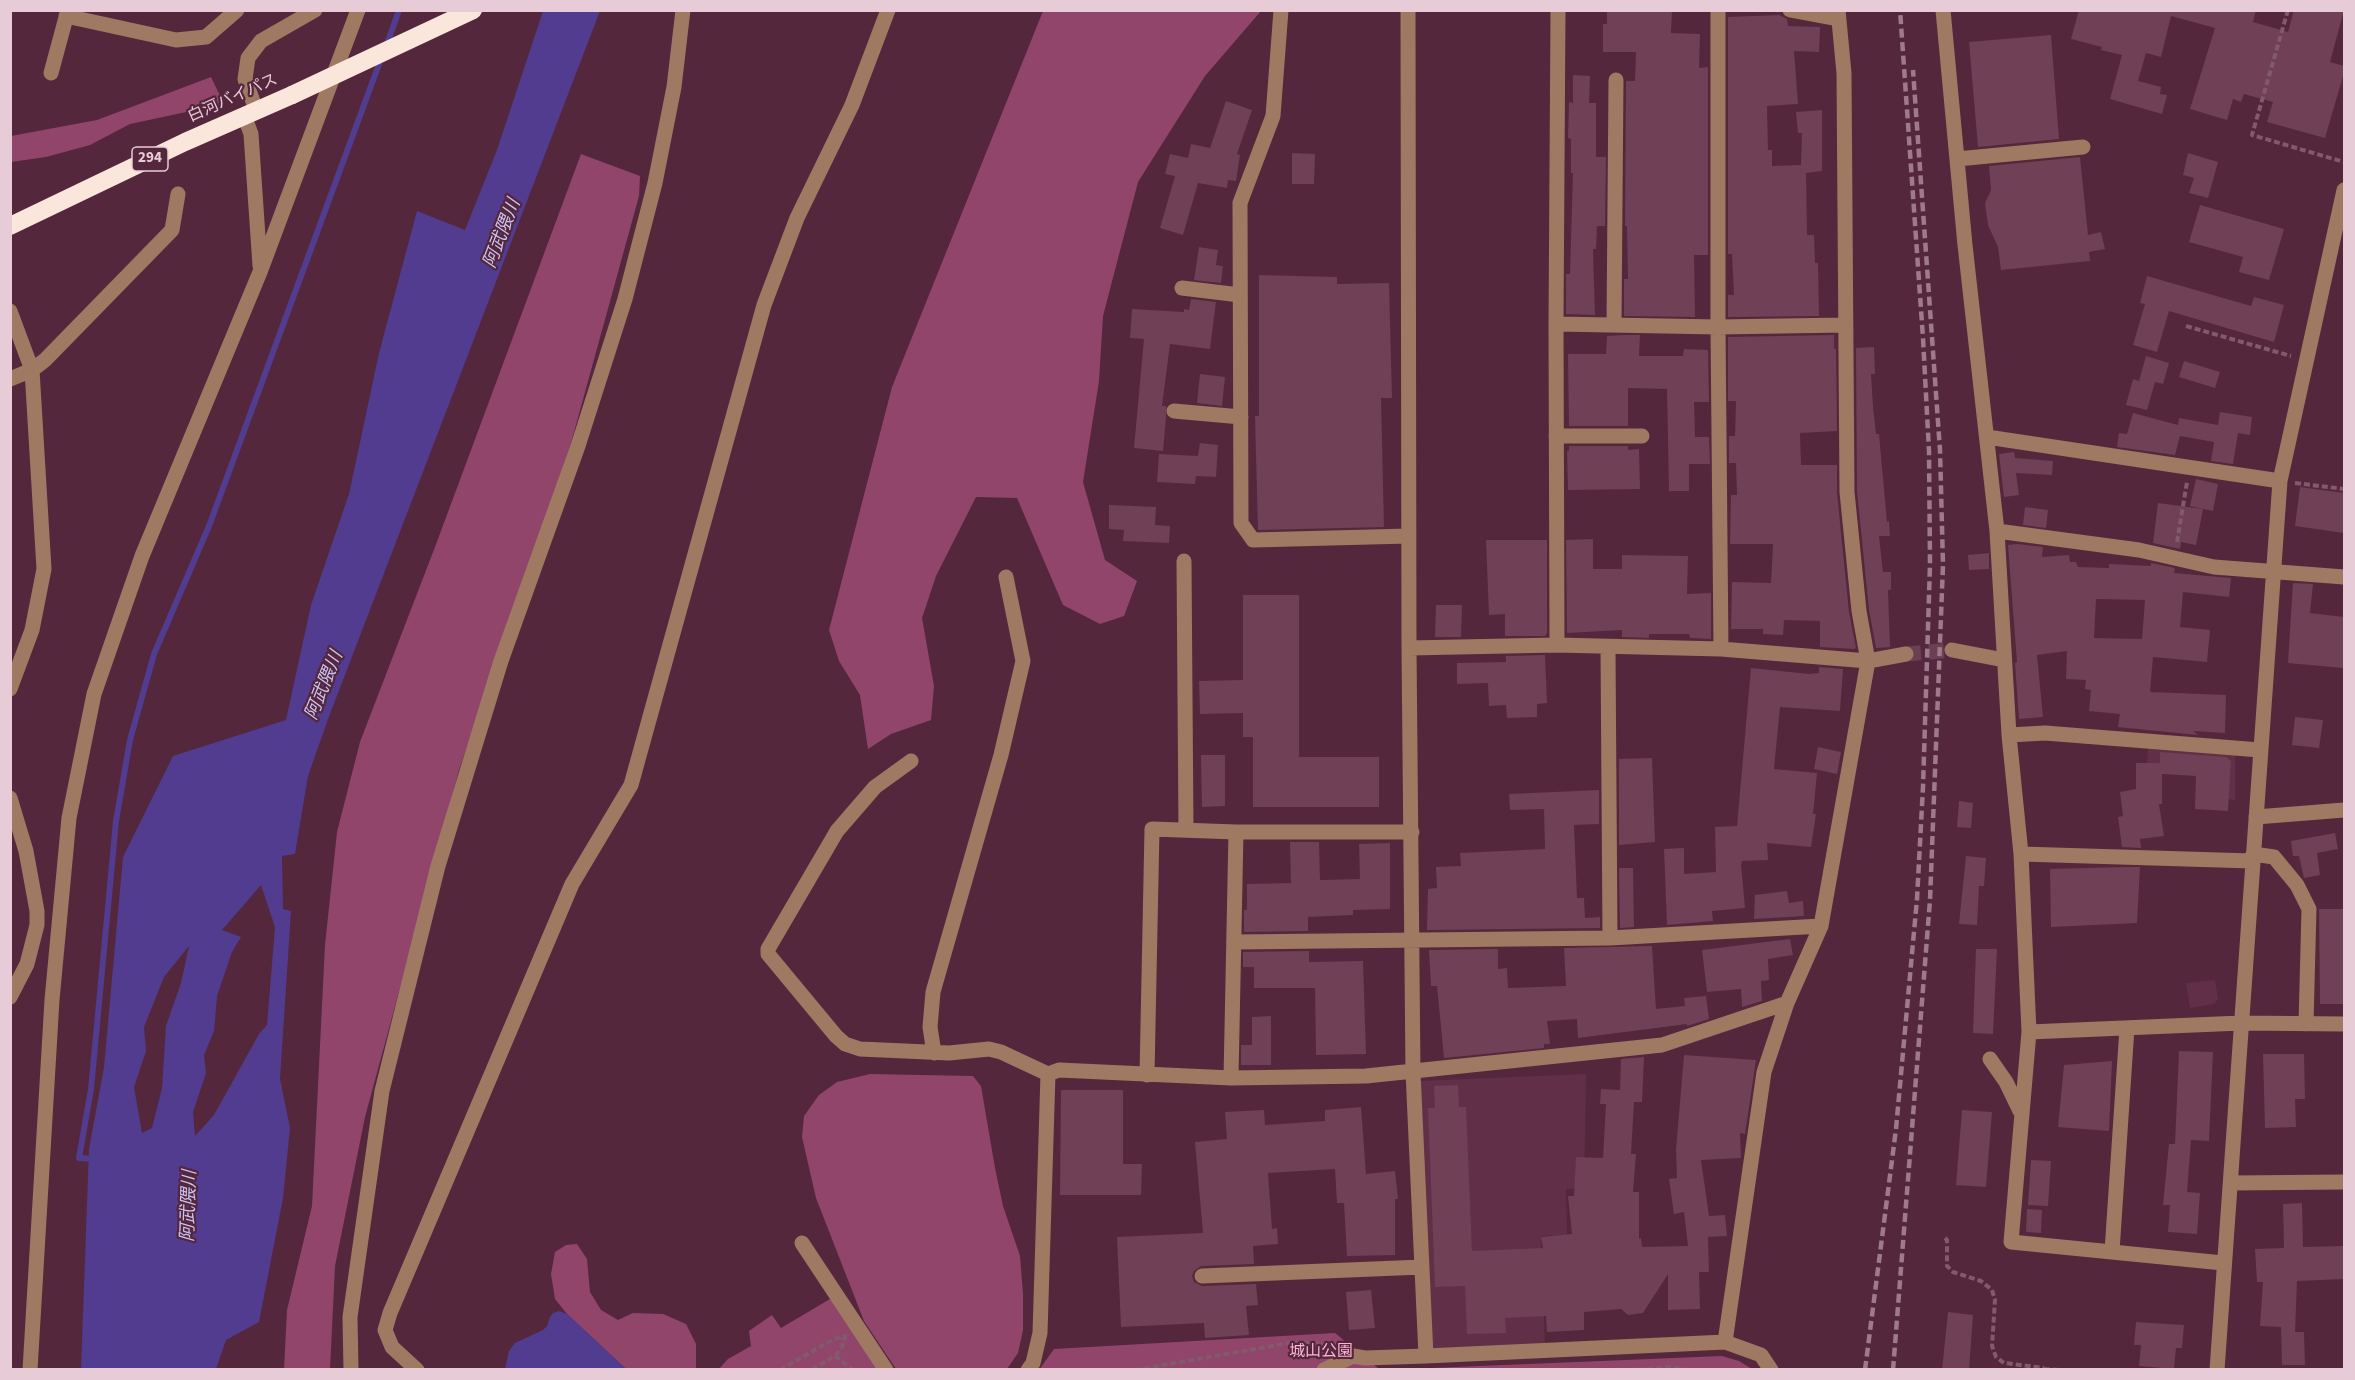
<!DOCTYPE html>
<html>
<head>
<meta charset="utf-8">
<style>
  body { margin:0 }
  #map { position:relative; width:2355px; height:1380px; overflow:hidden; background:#54273d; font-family:"Source Sans 3",sans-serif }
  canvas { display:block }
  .frame { position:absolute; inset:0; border:12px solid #e7cbd6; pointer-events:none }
</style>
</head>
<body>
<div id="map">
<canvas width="2355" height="1380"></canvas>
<div class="frame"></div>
</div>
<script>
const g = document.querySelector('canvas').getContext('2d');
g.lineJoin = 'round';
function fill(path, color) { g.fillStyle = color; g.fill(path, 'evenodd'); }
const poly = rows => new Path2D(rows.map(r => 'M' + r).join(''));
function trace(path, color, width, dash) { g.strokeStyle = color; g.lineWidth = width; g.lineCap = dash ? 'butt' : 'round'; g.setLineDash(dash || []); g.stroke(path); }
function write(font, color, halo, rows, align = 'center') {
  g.font = font + ' "Source Sans 3","Noto Sans JP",sans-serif'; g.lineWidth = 4.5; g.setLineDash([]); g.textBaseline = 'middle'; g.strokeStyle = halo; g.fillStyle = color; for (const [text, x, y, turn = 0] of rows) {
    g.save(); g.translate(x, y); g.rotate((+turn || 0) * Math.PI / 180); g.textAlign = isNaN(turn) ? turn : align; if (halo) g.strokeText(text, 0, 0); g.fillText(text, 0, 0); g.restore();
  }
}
fill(poly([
  [2148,747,2235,754,2235,800,2200,796,2199,765,2162,771,2161,793,2146,789],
  [2215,980,2218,999,2214,1004,2190,1008,2186,983],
  [1586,1074,1584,1188,1566,1189,1567,1235,1541,1236,1545,1347,1430,1351,1420,1081]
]), '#622f48');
fill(poly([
  [1043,11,1261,11,1205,76,1138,182,1103,316,1099,381,1083,482,1105,560,1137,581,1124,616,1100,624,1063,605,1017,498,976,497,936,576,922,618,934,686,931,720,891,734,868,749,860,695,839,661,829,630,892,387],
  [211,77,224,104,130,124,90,145,46,157,11,162,11,136,97,120],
  [581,154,640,176,639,196,571,443,459,770,365,1117,335,1266,330,1369,284,1370,287,1310,312,1206,325,945,337,832,360,742,435,547],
  [870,1074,973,1076,981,1086,995,1168,1003,1206,1020,1256,1023,1294,1023,1330,1018,1353,1007,1369,896,1369,864,1321,816,1198,802,1137,804,1116,819,1095,837,1082],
  [577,1244,587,1259,590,1292,601,1310,618,1320,633,1313,663,1314,686,1324,696,1344,696,1369,626,1369,567,1314,555,1299,551,1274,555,1252,566,1245],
  [835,1296,883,1370,718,1370,728,1359,751,1346,749,1331,772,1315,781,1328],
  [1335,1333,1379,1369,1039,1370,1054,1349],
  [1722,1356,1739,1361,1752,1369,1407,1369]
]), '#91456b');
fill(poly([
  [543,11,600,11,328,719,308,776,295,854,282,856,283,909,291,911,280,1079,290,1128,283,1198,259,1322,226,1340,216,1369,81,1369,89,1149,104,1067,123,857,173,756,286,720,311,605,349,494,379,353,417,211,465,230,497,150],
  [261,885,275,927,267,1025,259,1034,214,1115,195,1136,193,1112,206,1073,204,1055,214,1031,217,996,232,952,241,937,222,930],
  [189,946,181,983,166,1026,162,1088,152,1128,142,1133,134,1087,146,1051,144,1027,164,977],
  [559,1311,567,1314,626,1369,505,1369,509,1351,515,1343,543,1330,547,1326,550,1317,553,1313]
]), '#513c8f');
trace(poly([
  [386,47,399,10],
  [94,1159,79,1158,91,1089,116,821,130,740,154,654,209,526,382,56]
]), '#513c8f', 6);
fill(poly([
  [1607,10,1672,10,1671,33,1700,34,1699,68,1708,67,1708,255,1694,255,1695,317,1624,316,1624,279,1628,279,1627,226,1625,226,1626,81,1635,81,1636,52,1603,52,1603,24,1607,24],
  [2079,10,2256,10,2253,22,2288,32,2294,10,2344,10,2330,62,2344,66,2344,73,2325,138,2267,122,2273,102,2244,94,2241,102,2233,99,2227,120,2190,109,2215,28,2171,16,2161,57,2146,53,2138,81,2161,87,2160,94,2167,95,2162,114,2110,99,2122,55,2101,50,2102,47,2071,39],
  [1779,15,1787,19,1788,26,1820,27,1819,52,1794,51,1798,104,1767,106,1768,150,1772,150,1772,166,1801,165,1802,133,1798,133,1796,112,1822,110,1822,171,1806,173,1807,235,1814,235,1815,263,1818,263,1819,316,1728,317,1728,295,1734,295,1732,254,1728,254,1728,17],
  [2051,35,2059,139,1978,147,1969,42],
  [1573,75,1590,76,1589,103,1596,103,1596,157,1606,157,1605,226,1597,226,1596,249,1593,249,1595,315,1566,314,1566,274,1570,274,1573,173,1571,173,1571,139,1568,138,1569,102,1573,103],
  [1226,101,1252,110,1237,154,1240,155,1236,181,1228,180,1227,188,1198,183,1183,235,1160,228,1175,176,1165,174,1170,154,1188,158,1191,144,1210,148],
  [1292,153,1315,154,1314,184,1292,184],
  [2188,153,2218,162,2208,198,2189,193,2194,178,2183,175],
  [2080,157,2088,235,2101,232,2105,249,2089,252,2090,261,2001,270,1998,247,1988,225,1985,203,1991,190,1989,166],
  [2200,205,2284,229,2269,280,2239,272,2243,257,2189,242],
  [1199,247,1218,250,1216,265,1223,266,1221,283,1194,280],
  [1259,275,1337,277,1337,284,1389,283,1392,398,1381,398,1384,527,1258,530,1255,416,1259,416],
  [2147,276,2251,306,2254,297,2284,305,2274,342,2169,311,2157,352,2133,345,2145,304,2140,303],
  [1191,299,1216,302,1210,349,1170,344,1162,406,1166,406,1166,417,1163,451,1134,448,1144,339,1130,338,1132,309,1184,312,1184,309,1189,310],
  [1623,335,1640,335,1639,356,1683,356,1684,349,1708,350,1709,402,1694,402,1695,437,1709,437,1710,464,1689,464,1689,491,1669,491,1667,389,1628,388,1628,426,1569,426,1568,354,1606,354,1607,336],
  [1834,335,1834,349,1836,349,1837,431,1800,433,1801,465,1837,465,1837,493,1849,612,1856,648,1854,649,1820,647,1820,621,1784,620,1783,635,1763,634,1763,629,1731,629,1732,582,1771,583,1773,544,1730,544,1731,495,1737,495,1736,463,1729,463,1729,436,1735,436,1736,401,1728,401,1728,337],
  [1874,347,1875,374,1871,374,1873,407,1876,434,1879,434,1887,522,1889,521,1890,536,1879,536,1883,572,1891,572,1891,590,1888,590,1890,647,1876,648,1869,610,1857,491,1856,348],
  [2146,356,2169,363,2163,384,2155,382,2147,410,2126,405,2133,379,2139,381],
  [2184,361,2220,372,2215,388,2179,377],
  [1200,374,1225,377,1222,406,1197,403],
  [2220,412,2252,417,2250,435,2238,433,2233,464,2211,461,2214,442,2180,436,2175,455,2117,447,2119,433,2127,434,2133,413,2178,425,2179,418,2218,425],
  [1200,443,1218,445,1216,477,1196,476,1195,484,1157,482,1159,454,1198,456],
  [1569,446,1628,446,1628,450,1639,449,1640,489,1568,490,1567,451,1569,451],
  [2014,452,2015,458,2053,461,2052,475,2016,473,2019,495,2004,497,1999,454],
  [2196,479,2218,484,2213,511,2190,506],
  [2300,487,2344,493,2344,533,2295,526],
  [2158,503,2203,509,2196,545,2181,542,2180,549,2153,543],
  [1109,505,1156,507,1155,525,1170,526,1169,543,1123,541,1124,530,1109,529],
  [2025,507,2048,510,2046,528,2023,525],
  [1593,539,1593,569,1622,569,1622,555,1688,556,1687,594,1711,593,1711,639,1690,638,1689,634,1649,634,1649,638,1622,637,1622,630,1567,633,1566,540],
  [1486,540,1547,540,1547,633,1545,636,1505,636,1505,614,1489,615],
  [2017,544,2043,547,2042,557,2069,555,2070,562,2076,562,2078,567,2109,568,2109,564,2151,566,2151,563,2175,568,2174,573,2231,578,2229,597,2183,592,2180,627,2210,630,2207,662,2153,657,2150,692,2226,695,2225,733,2193,731,2198,735,2118,727,2120,714,2089,711,2091,690,2085,689,2086,680,2066,679,2067,651,2037,655,2043,717,2019,719,2015,663,2017,662,2008,545],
  [2096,599,2145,600,2142,639,2094,638],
  [1989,553,1989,569,1969,570,1968,555],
  [2293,583,2313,584,2310,613,2344,617,2343,668,2288,663],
  [1243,595,1299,595,1299,757,1379,757,1379,807,1253,807,1253,737,1243,737,1243,713,1200,714,1199,681,1243,680],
  [1436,605,1462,605,1461,637,1435,637],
  [1545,655,1547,703,1537,704,1537,717,1507,718,1506,705,1489,706,1488,683,1457,684,1457,663,1506,662,1506,656],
  [1819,667,1843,669,1840,711,1780,707,1774,769,1817,773,1813,814,1816,814,1811,847,1767,843,1768,860,1742,861,1741,865,1745,908,1712,911,1713,921,1667,925,1664,849,1684,848,1684,874,1716,872,1715,827,1737,826,1751,668,1809,674,1819,673],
  [2295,717,2323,720,2319,748,2292,745],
  [1818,747,1841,752,1837,774,1814,769],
  [2160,752,2226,757,2231,761,2228,811,2195,809,2196,776,2162,774,2162,804,2159,804,2164,836,2140,839,2141,848,2122,847,2118,817,2123,816,2120,792,2136,789,2136,763,2160,763],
  [1201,755,1225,755,1225,806,1202,807],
  [1652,758,1655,842,1619,845,1619,759],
  [1599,790,1599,824,1574,825,1577,898,1584,898,1585,918,1600,917,1600,928,1427,930,1428,889,1437,888,1436,867,1461,866,1460,853,1545,849,1544,809,1510,810,1509,794],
  [1959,801,1973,803,1971,828,1957,827],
  [2335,833,2338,849,2317,853,2320,875,2304,878,2299,856,2293,856,2291,841],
  [1290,842,1319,842,1320,880,1360,879,1359,844,1390,843,1390,909,1353,910,1353,915,1308,917,1308,931,1244,932,1244,910,1247,910,1247,884,1291,883],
  [1966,856,1986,858,1984,886,1979,886,1977,925,1959,924],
  [2125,867,2140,867,2137,923,2051,927,2050,869],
  [1619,868,1633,868,1634,927,1620,928],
  [1787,891,1789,903,1803,901,1804,916,1754,919,1755,895],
  [2319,909,2344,909,2344,1004,2320,1004],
  [1790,939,1793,955,1768,959,1769,980,1761,981,1762,1001,1742,1007,1741,989,1707,992,1702,950],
  [1652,946,1656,1009,1685,1006,1684,998,1706,996,1709,1019,1687,1026,1687,1024,1578,1038,1577,1019,1547,1021,1550,1044,1544,1044,1544,1048,1444,1058,1437,986,1431,986,1429,950,1498,949,1498,969,1507,968,1508,988,1566,986,1564,948],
  [1976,949,1997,949,1993,1034,1973,1033],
  [1309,951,1309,962,1363,961,1366,1054,1316,1055,1315,988,1254,988,1254,967,1243,967,1243,952],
  [1271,1016,1271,1065,1241,1065,1241,1045,1252,1045,1252,1017],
  [2179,1051,2213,1052,2209,1141,2191,1140,2187,1192,2200,1193,2197,1234,2168,1232,2170,1205,2163,1205,2169,1144,2175,1144],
  [2263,1054,2304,1054,2305,1099,2295,1099,2296,1127,2265,1128],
  [1684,1055,1756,1060,1745,1134,1740,1133,1741,1158,1701,1160,1709,1216,1725,1215,1727,1236,1708,1237,1709,1272,1699,1272,1700,1309,1668,1310,1668,1274,1643,1313,1628,1315,1621,1309,1584,1312,1584,1330,1547,1332,1546,1316,1505,1318,1506,1333,1467,1334,1465,1286,1435,1287,1428,1108,1435,1108,1434,1086,1458,1085,1459,1107,1466,1107,1472,1251,1543,1248,1541,1237,1572,1234,1568,1196,1574,1196,1576,1157,1603,1158,1606,1104,1600,1104,1601,1089,1620,1090,1621,1059,1644,1057,1642,1102,1634,1102,1631,1154,1636,1154,1633,1192,1639,1192,1639,1239,1641,1238,1642,1247,1688,1246,1684,1212,1674,1214,1669,1179,1677,1178,1676,1149],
  [2112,1061,2109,1131,2058,1127,2064,1065],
  [1061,1090,1123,1090,1123,1164,1142,1164,1141,1195,1060,1195],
  [1361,1107,1366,1174,1395,1171,1398,1199,1395,1199,1395,1255,1347,1256,1344,1203,1337,1203,1335,1169,1268,1173,1272,1229,1277,1228,1278,1244,1253,1246,1254,1264,1201,1266,1194,1271,1192,1276,1194,1282,1202,1286,1256,1284,1258,1305,1246,1306,1249,1335,1205,1338,1204,1323,1121,1327,1117,1237,1203,1233,1195,1142,1227,1139,1225,1112,1264,1110,1265,1125,1325,1121,1325,1110],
  [1962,1110,1992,1112,1986,1187,1956,1185],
  [2031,1160,2051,1161,2048,1206,2028,1205],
  [2302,1203,2303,1247,2344,1246,2344,1279,2297,1281,2295,1332,2304,1332,2305,1365,2282,1365,2281,1327,2260,1326,2263,1282,2257,1282,2255,1249,2284,1248,2283,1204],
  [2027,1209,2042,1210,2041,1233,2026,1232],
  [1371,1290,1375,1328,1349,1330,1346,1292],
  [1948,1312,1973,1315,1969,1370,1942,1370],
  [2136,1322,2184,1325,2182,1348,2176,1348,2174,1369,2139,1366,2141,1345,2134,1345]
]), '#6f4056');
trace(poly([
  [1906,654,1952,650]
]), '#6a4054', 15, [15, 8]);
trace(poly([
  [2288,10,2252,135,2344,162],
  [2186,326,2291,356],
  [2295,483,2344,489],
  [2177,542,2187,482],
  [1945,1238,1947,1240,1947,1266,1953,1272,1981,1281,1992,1290,1995,1300,1992,1346,1996,1357,2004,1363,2044,1368],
  [835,1356,853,1370],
  [2044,1369,2059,1370],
  [780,1370,834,1339,845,1336,842,1347,835,1356,811,1370],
  [1135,1370,1289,1343,1339,1344],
  [1629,1370,1670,1367,1690,1370]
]), '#825a6c', 4, [6, 3]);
trace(poly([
  [1281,10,1273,116,1240,203,1241,523,1253,540,1409,536],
  [1408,10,1409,648,1413,1072,1426,1356],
  [1718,10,1718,327,1721,649],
  [1790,10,1838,19],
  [1943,10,1965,245,1997,531,2009,735,2021,854,2029,1032,2241,1023,2344,1024],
  [66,16,176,40,206,37,237,10],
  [51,73,68,10],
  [256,110,245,79,248,58,261,41,315,10],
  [244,115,251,134,260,266],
  [1957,159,2083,147],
  [1182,288,1240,295],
  [10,311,32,370,44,569,32,630,10,689],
  [1556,324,1718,327,1846,325],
  [1614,325,1616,80],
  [10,379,32,370,45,360,172,230,178,194],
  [1174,411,1241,417],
  [1556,436,1642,436],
  [1987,437,2280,481],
  [1997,531,2139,550,2214,567,2344,577],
  [1184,561,1186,830],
  [1557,645,1556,324,1558,10],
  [1409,648,1557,645,1721,649,1868,661,1906,654],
  [1608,648,1610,938],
  [1952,650,2004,660],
  [2009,735,2045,733,2260,750],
  [911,761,875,787,837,831,768,949,768,954,836,1036,845,1044,860,1049,949,1053,989,1049,1001,1052,1048,1074,1059,1070,1231,1078,1366,1076,1662,1045,1787,1003],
  [10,798,26,851,37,911,37,925,27,964,10,997],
  [2256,817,2344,810],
  [2021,854,2252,861],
  [2253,854,2274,857,2297,885,2309,909,2306,1024],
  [1234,942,1610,938,1821,926],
  [2029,1032,2011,1242,2223,1263],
  [934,1053,930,1027,933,992,1001,755,1023,661,1006,577],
  [1990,1059,2006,1082,2020,1111],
  [1147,1075,1152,829,1236,832,1412,832],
  [1231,1078,1236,832],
  [2231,1183,2344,1182],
  [802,1243,886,1370],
  [2112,1251,2127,1028],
  [1202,1276,1422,1267],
  [1725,1342,1764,1072,1787,1003,1821,926,1868,661,1859,611,1847,492,1844,73,1838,10],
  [30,1370,52,1000,69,818,94,694,142,556,260,272,358,10],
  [351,1370,350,1317,382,1091,438,866,501,661,578,446,625,299,655,183,674,87,683,10],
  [417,1370,392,1347,385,1330,390,1313,572,884,631,785,764,305,797,218,852,105,888,10],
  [1028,1370,1033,1363,1040,1333,1048,1074],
  [1324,1370,1353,1356,1365,1358,1426,1356,1725,1342,1761,1355,1771,1370],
  [2217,1370,2280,481,2344,190]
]), '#a07963', 15);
trace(poly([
  [10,226,185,142,292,95]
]), '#fae6db', 18);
trace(poly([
  [1865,1370,1896,1129,1917,899,1923,787,1930,564,1929,451,1923,338,1900,10],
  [1893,1370,1930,900,1943,565,1940,450,1913,70]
]), '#9e7a8a', 4.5, [9, 4.5]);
trace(poly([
  [292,95,473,10]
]), '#fae6db', 18);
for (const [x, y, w] of [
  [150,159,36]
]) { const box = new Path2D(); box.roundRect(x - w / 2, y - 12, w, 24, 4.5); g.fillStyle = '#54273d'; g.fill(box); trace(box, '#e7cbd6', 1.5); }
write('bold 15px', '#e7cbd6', null, [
  ["294",150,159]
]);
write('16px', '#e7cbd6', '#54273d', [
  ["白河バイパス",233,99,-24]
]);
write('16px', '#feb3d4', '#54273d', [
  ["城山公園",1321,1352]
]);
write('italic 18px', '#cbc5f3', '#54273d', [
  ["阿武隈川",503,234,-69],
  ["阿武隈川",325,686,-68],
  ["阿武隈川",190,1206,-88]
]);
</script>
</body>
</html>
